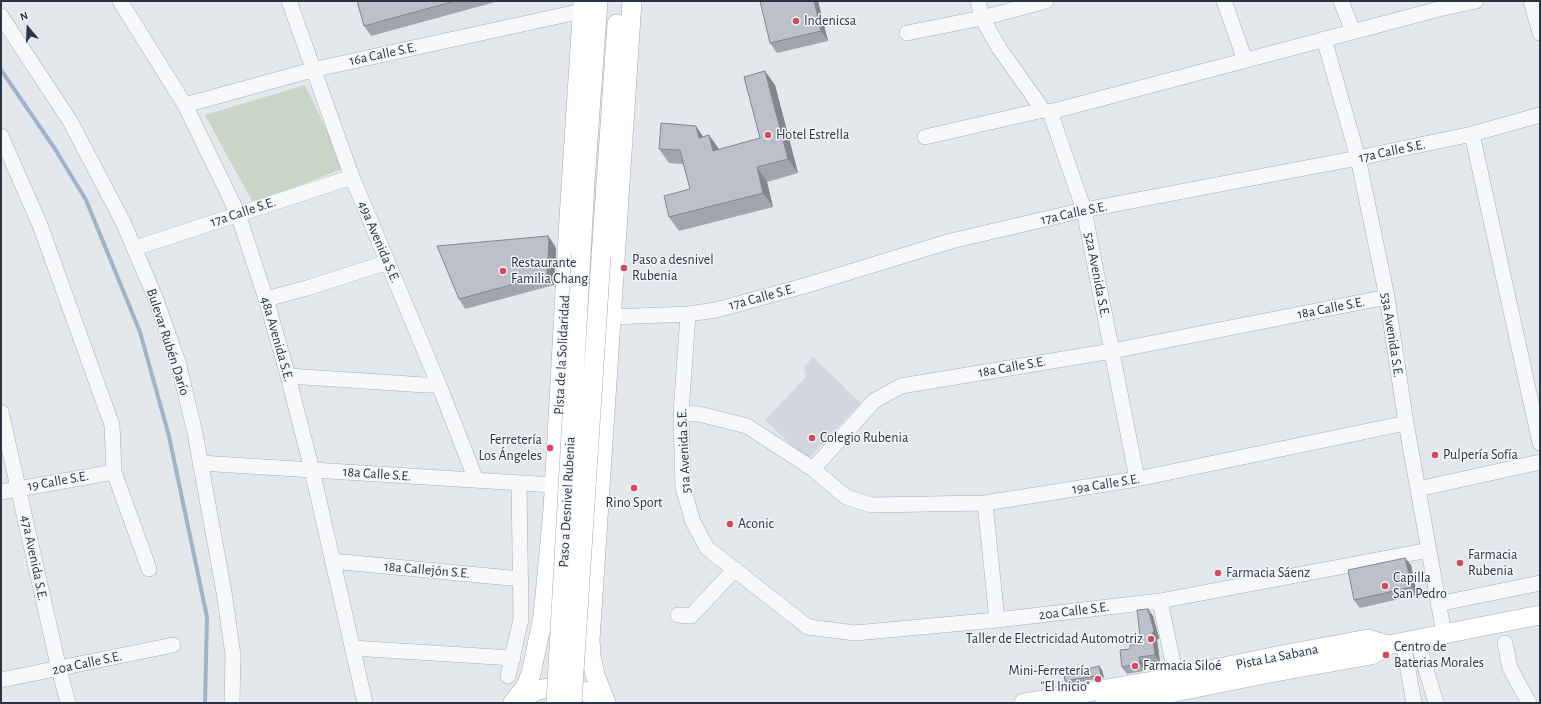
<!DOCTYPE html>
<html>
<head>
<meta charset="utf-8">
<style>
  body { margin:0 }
  #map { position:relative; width:1541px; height:704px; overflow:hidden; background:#e4e7ec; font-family:"Alegreya Sans",sans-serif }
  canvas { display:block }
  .frame { position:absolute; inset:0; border:2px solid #2b3445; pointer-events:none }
  .north { position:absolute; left:8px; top:8px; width:40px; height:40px; -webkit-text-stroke:3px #f4f6f9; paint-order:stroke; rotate:341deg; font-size:11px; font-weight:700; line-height:16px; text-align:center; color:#2b3445 }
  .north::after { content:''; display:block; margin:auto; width:14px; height:18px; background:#2b3445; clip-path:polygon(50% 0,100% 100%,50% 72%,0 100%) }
</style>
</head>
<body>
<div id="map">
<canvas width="1541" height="704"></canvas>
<div class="frame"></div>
<div class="north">N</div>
</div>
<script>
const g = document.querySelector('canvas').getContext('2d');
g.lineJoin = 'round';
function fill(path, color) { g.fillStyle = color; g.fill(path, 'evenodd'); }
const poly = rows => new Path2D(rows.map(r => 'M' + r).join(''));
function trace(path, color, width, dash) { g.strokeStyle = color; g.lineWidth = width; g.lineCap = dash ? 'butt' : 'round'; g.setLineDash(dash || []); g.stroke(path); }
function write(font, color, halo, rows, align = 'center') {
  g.font = font + ' "Alegreya Sans",sans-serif'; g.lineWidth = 3; g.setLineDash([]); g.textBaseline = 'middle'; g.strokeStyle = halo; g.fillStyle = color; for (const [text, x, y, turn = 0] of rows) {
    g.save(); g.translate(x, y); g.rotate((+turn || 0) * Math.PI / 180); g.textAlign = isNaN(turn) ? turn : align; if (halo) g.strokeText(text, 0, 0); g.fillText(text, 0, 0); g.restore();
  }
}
fill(poly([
  [813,357,861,403,807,460,765,420,806,377,804,367]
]), '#d2d6de');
fill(poly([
  [305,85,345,168,253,203,205,115]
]), '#c9d6c5');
trace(poly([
  [1,70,55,149,86,200,140,332,169,436,207,617,205,703]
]), '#9fb4cc', 4);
const minor = poly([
  [120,1,185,105,238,214,266,299,288,376,312,470,365,703],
  [289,1,352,177,439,385,476,480],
  [978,1,982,18,999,48,1043,110,1050,112,1084,210,1137,479],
  [1224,1,1245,60],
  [1341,1,1353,32],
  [1531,1,1540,33],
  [1,16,70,121,123,222,155,297,178,362,195,433,224,592,233,655,232,703],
  [907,33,982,18,1046,1],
  [1324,39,1358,158,1387,297,1406,423,1444,634],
  [185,105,312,70,582,11],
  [1050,112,1439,9,1476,1],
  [1472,134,1540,443],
  [1,136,40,225,112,425,114,472,149,569],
  [925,137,1043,110],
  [135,248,352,177],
  [266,299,307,288,388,262],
  [688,314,681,413,683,488,693,522,707,548,808,627,855,633,997,620,1160,601,1429,550],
  [611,317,688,314,716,310,804,286,951,241,1084,210,1358,158,1472,134,1540,115],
  [288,376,425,385,439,385],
  [1,412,59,669,68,703],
  [681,413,699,414,747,426,813,469,846,497,871,505,985,503,1137,479,1406,423],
  [200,463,554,485],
  [813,469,874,401,901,386,1112,351,1387,297],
  [1418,489,1540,462],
  [1,492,114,472],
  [985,503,997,620],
  [332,561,521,579],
  [1160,601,1176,677],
  [1438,604,1540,583],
  [678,615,691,616,735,569],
  [1417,639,1436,703],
  [1403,642,1414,703],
  [1505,643,1510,668,1529,703],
  [352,648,513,658],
  [508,676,521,619,519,483],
  [1,680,173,645]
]);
const major = poly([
  [581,254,585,181,598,1],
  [601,257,617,24],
  [516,702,526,696,538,690,558,686,578,689,591,694,603,703],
  [513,703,525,688,531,674,543,617,553,510,569,219,583,1],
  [606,703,595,675,591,656,590,640,632,1],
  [1024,703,1176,677,1277,656,1368,639,1388,645],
  [1105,703,1175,692,1275,672,1371,655,1388,645,1540,615]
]);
trace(minor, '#a9aeb7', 16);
trace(major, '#a3abb8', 20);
trace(minor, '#f7f8fa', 15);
trace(major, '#fff', 19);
const majorBridge = poly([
  [556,703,581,254],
  [572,703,601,257]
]);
trace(majorBridge, '#a3abb8', 20, []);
trace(majorBridge, '#fff', 19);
fill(poly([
  [357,1,499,1,371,36,364,26],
  [818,1,828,41,777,53,770,43],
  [775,85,798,173,767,182,773,207,679,231,669,217,690,189,683,164,669,163,659,149,703,137,719,150,760,138],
  [548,236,555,246,556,250,554,285,465,309,459,299],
  [1411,565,1417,595,1360,608,1354,600],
  [1153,616,1159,638,1157,640,1160,662,1143,664,1144,671,1127,674,1122,667,1130,649,1141,644],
  [1102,670,1104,678,1068,684,1065,681]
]), '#a1a5ae');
fill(poly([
  [814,1,818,1,828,41,821,31],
  [765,71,775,85,798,173,788,159],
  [696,126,706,141,699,138],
  [709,135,719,149,723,165,713,151],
  [757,167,767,182,773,207,763,193],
  [548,236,555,246,556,250,554,285,547,275],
  [1405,558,1411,565,1417,595,1412,587],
  [1148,609,1153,616,1159,638,1157,640,1160,662,1155,655,1152,633],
  [1139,657,1143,664,1144,671,1140,664],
  [1099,666,1102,670,1104,678,1101,675]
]), '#83868d');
const building = poly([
  [357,1,455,1,364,26,357,1],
  [760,1,814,1,821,31,770,43,760,1],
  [765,71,788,159,757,167,763,193,669,217,664,196,690,189,680,150,659,149,661,123,696,126,699,138,709,135,713,151,760,138,744,77,765,71],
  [548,236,549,240,547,275,459,299,437,246,548,236],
  [1405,558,1412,587,1354,600,1348,570,1405,558],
  [1148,609,1154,631,1152,633,1155,655,1139,657,1140,664,1122,667,1120,650,1130,649,1130,645,1141,644,1137,610,1148,609],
  [1099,666,1101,675,1065,681,1064,675,1099,666]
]);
fill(building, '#bbc0ca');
trace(building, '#83868d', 1);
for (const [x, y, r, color] of [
  [796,21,4,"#d1495b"],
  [768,135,4,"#d1495b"],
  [624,268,4,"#d1495b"],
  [503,271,4,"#d1495b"],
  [812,438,4,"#d1495b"],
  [550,448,4,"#d1495b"],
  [1435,455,4,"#d1495b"],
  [634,488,4,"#d1495b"],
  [730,524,4,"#d1495b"],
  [1460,563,4,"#d1495b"],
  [1218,573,4,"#d1495b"],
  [1385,586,4,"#d1495b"],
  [1151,639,4,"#d1495b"],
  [1386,655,4,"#d1495b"],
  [1135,666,4,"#d1495b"],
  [1098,679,4,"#d1495b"]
]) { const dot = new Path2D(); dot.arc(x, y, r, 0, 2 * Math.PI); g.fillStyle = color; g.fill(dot); trace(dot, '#f4f6f9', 1.5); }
write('14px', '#2b3445', '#f4f6f9', [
  ["Indenicsa",804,21],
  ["Hotel Estrella",776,135],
  ["Paso a desnivel",632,260],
  ["Rubenia",632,276],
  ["Restaurante",511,263],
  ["Familia Chang",511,279],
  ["Colegio Rubenia",820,438],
  ["Ferretería",542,440,"right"],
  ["Los Ángeles",542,456,"right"],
  ["Pulpería Sofía",1443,455],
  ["Rino Sport",634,503,"center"],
  ["Aconic",738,524],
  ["Farmacia",1468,555],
  ["Rubenia",1468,571],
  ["Farmacia Sáenz",1226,573],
  ["Capilla",1393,578],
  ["San Pedro",1393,594],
  ["Taller de Electricidad Automotriz",1143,639,"right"],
  ["Centro de",1394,647],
  ["Baterias Morales",1394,663],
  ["Farmacia Siloé",1143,666],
  ["Mini-Ferretería",1090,671,"right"],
  ["\"El Inicio\"",1090,687,"right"]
], 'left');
write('14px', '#2b3445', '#f4f6f9', [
  ["16a Calle S.E.",383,54,-12],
  ["17a Calle S.E.",1392,151,-12],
  ["17a Calle S.E.",243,212,-18],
  ["17a Calle S.E.",1074,213,-12],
  ["49a Avenida S.E.",379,242,67],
  ["52a Avenida S.E.",1097,275,79],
  ["17a Calle S.E.",762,297,-15],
  ["18a Calle S.E.",1331,308,-11],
  ["53a Avenida S.E.",1392,335,81],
  ["48a Avenida S.E.",277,339,74],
  ["Bulevar Rubén Darío",168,342,72],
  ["Pista de la Solidaridad",562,355,-87],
  ["18a Calle S.E.",1012,367,-10],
  ["51a Avenida S.E.",684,451,-93],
  ["18a Calle S.E.",377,474,4],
  ["19 Calle S.E.",58,481,-10],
  ["19a Calle S.E.",1106,484,-9],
  ["Paso a Desnivel Rubenia",567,502,-87],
  ["47a Avenida S.E.",34,558,78],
  ["18a Callejón S.E.",427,570,5],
  ["20a Calle S.E.",1074,611,-7],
  ["Pista La Sabana",1277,657,-11],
  ["20a Calle S.E.",87,663,-12]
]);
</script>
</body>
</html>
